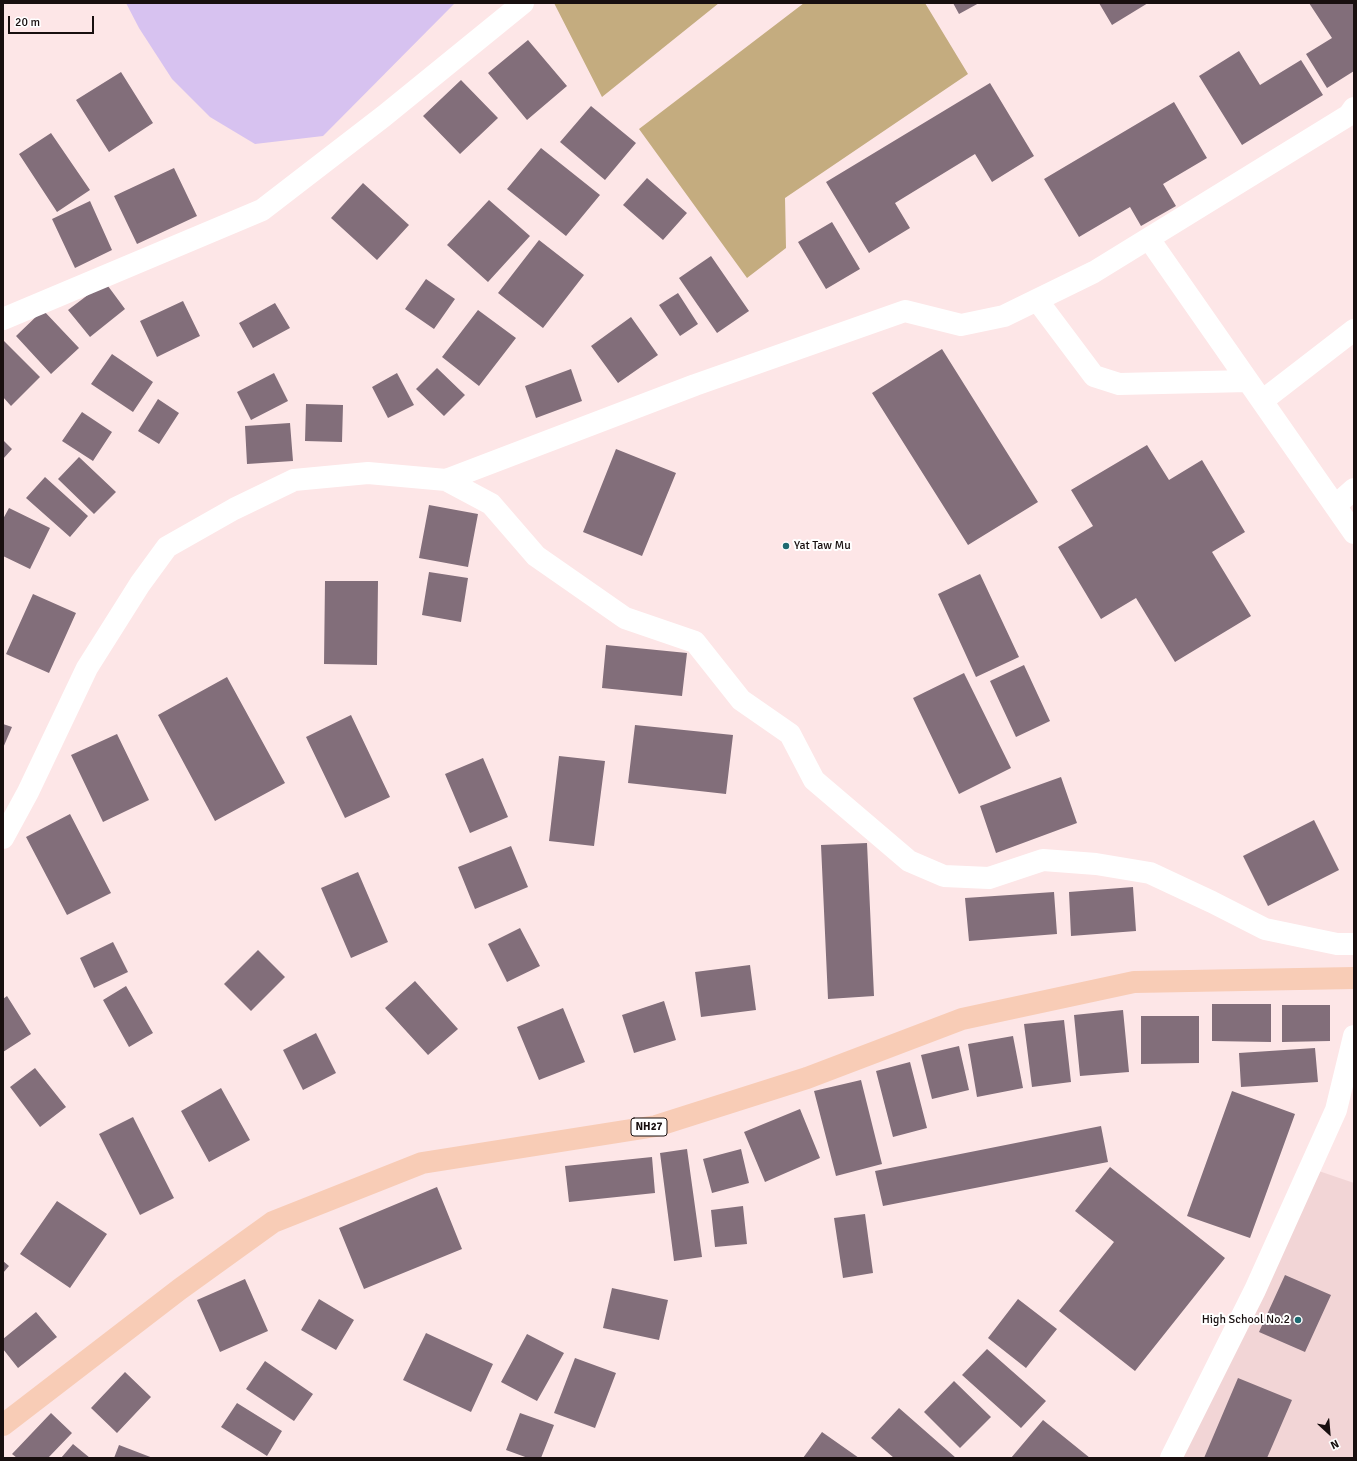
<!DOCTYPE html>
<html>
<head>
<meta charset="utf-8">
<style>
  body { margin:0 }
  #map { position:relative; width:1357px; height:1461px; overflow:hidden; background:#fde6e7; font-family:Signika,sans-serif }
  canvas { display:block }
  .frame { position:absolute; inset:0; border:4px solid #180f0f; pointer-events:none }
  .north { position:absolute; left:1309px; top:1413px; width:40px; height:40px; -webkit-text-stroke:3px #fff; paint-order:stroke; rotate:154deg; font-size:11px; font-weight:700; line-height:16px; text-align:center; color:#180f0f }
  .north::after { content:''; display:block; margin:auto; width:14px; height:18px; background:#180f0f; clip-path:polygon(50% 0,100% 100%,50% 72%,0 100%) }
  .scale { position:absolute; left:8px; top:16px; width:86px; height:18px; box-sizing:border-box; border:2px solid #180f0f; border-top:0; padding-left:5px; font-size:12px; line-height:14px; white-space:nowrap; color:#180f0f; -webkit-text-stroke:3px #fff; paint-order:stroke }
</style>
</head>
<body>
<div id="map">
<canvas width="1357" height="1461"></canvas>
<div class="frame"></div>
<div class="north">N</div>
<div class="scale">20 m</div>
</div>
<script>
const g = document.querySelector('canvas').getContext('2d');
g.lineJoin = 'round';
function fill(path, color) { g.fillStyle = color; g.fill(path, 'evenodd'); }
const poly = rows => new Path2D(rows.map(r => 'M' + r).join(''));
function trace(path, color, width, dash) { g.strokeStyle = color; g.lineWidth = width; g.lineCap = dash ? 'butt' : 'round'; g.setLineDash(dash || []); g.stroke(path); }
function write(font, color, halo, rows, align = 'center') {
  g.font = font + ' Signika,sans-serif'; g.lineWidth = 4; g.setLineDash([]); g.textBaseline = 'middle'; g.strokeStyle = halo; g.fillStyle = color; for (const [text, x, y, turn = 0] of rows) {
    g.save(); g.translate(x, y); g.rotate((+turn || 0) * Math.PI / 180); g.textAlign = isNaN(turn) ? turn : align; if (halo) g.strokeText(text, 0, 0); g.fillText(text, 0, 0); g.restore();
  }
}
fill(poly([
  [1310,1168,1354,1183,1354,1458,1181,1458]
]), '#f2d5d6');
fill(poly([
  [554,3,719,3,602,97],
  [804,3,925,3,968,74,785,198,786,248,747,278,639,129]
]), '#c4ac7f');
fill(poly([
  [126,3,455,3,323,136,255,144,210,117,172,79,139,28]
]), '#d7c2f0');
fill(poly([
  [953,3,979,3,959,14],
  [1099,3,1148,3,1112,25],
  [1309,3,1354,3,1354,71,1327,88,1306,54,1332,38],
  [528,40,567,86,527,120,488,73],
  [1239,51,1260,85,1301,60,1323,95,1242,145,1199,76],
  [121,72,153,123,109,152,76,100],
  [461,80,498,118,460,154,423,116],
  [990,83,1034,156,992,182,975,154,895,203,910,228,869,253,826,182],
  [1174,102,1207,158,1163,184,1176,206,1141,226,1130,207,1079,237,1044,179],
  [591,106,636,143,605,180,560,142],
  [51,133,90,190,57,212,19,154],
  [541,148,600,195,566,236,507,189],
  [174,168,197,216,137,244,114,196],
  [647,178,687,213,663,240,623,205],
  [363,183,409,225,377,260,331,218],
  [489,200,530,236,488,282,447,245],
  [90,201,112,250,75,268,52,219],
  [832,222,860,269,826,289,798,242],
  [539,240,584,275,543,328,498,293],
  [711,256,749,311,717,333,679,278],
  [426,279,455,299,434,329,405,309],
  [105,282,125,309,90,337,68,310],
  [678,293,698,324,680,336,659,305],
  [183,301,200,336,157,357,140,321],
  [275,303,290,328,253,348,239,323],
  [43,310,79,348,51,374,16,336],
  [478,310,516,338,479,386,442,357],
  [631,317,658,355,618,383,591,346],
  [3,340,40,377,11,406,3,397],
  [942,349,1038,502,968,545,872,393],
  [112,354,153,382,133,412,91,384],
  [437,368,465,395,444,416,416,389],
  [571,369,582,401,536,418,525,386],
  [274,373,288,401,251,420,237,392],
  [397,373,414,405,388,418,372,387],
  [158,399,179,413,159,444,138,431],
  [306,404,343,405,342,442,305,441],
  [82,412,112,432,93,461,62,441],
  [290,423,293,461,247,464,245,426],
  [3,440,12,449,3,459],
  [1147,445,1169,480,1202,460,1245,532,1212,552,1251,616,1175,662,1136,598,1101,619,1058,547,1093,526,1071,490],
  [616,449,676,473,642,556,583,532],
  [79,457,116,492,94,514,58,479],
  [45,477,88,516,70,537,26,498],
  [429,505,478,514,468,567,419,558],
  [9,508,50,528,30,569,3,556,3,519],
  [429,572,468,578,461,622,422,615],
  [980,574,1019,657,976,677,938,594],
  [325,581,378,581,377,665,324,664],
  [33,594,76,613,49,673,6,654],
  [606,645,687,653,682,696,602,688],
  [1024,665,1050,721,1016,737,990,681],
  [964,673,1011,768,959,794,913,698],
  [227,677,285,783,215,821,158,715],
  [351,715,390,797,345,818,306,737],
  [3,724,12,727,3,748],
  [635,725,733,735,726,794,628,783],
  [117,734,149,800,103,822,71,755],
  [559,756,605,761,594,846,549,841],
  [483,758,508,817,470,833,445,774],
  [1061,777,1077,823,996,853,980,806],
  [70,814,111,893,67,915,26,837],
  [1314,820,1339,870,1268,906,1243,856],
  [867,843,874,996,828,999,821,845],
  [511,846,528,887,475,909,458,867],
  [358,872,388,942,351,958,321,888],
  [1133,887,1136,931,1071,936,1069,892],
  [1054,892,1057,934,969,941,965,898],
  [520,928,540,966,507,982,488,944],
  [113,942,128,972,94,988,80,958],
  [258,950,285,977,251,1011,224,984],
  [750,965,756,1010,701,1017,695,972],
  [415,981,458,1029,428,1055,385,1008],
  [126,986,153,1033,129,1047,103,1000],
  [7,996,31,1034,3,1052,3,999],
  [664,1001,676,1040,634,1053,622,1015],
  [1212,1004,1271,1004,1271,1042,1212,1041],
  [1282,1005,1330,1005,1330,1041,1282,1042],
  [563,1008,585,1062,539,1080,517,1027],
  [1123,1010,1129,1072,1080,1076,1074,1015],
  [1141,1016,1199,1016,1199,1063,1141,1064],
  [1064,1020,1071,1082,1032,1087,1024,1024],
  [316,1033,336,1073,303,1090,283,1050],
  [1013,1036,1023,1088,977,1097,968,1044],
  [959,1046,969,1090,932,1099,921,1055],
  [1315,1048,1318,1082,1241,1087,1239,1053],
  [910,1062,927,1128,893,1137,876,1071],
  [35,1068,66,1107,40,1127,10,1087],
  [861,1080,882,1164,836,1176,814,1091],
  [221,1088,250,1140,209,1162,181,1111],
  [1232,1091,1295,1114,1250,1238,1187,1216],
  [800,1109,820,1158,765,1182,744,1132],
  [133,1117,174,1198,140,1215,99,1134],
  [1101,1126,1108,1162,883,1206,875,1171],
  [687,1149,702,1257,674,1261,660,1153],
  [741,1149,749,1183,712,1193,703,1159],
  [652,1157,655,1193,569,1202,565,1166],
  [1110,1167,1225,1258,1135,1371,1059,1311,1114,1242,1075,1211],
  [437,1187,462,1249,364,1289,339,1228],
  [57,1201,107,1234,70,1288,20,1254],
  [743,1206,747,1244,715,1247,711,1210],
  [865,1214,873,1273,843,1278,834,1218],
  [3,1261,9,1266,3,1273],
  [1285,1275,1331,1295,1305,1352,1259,1332],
  [245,1279,268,1331,220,1352,197,1300],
  [612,1288,668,1300,659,1340,603,1328],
  [319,1299,354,1320,336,1350,301,1330],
  [1018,1299,1057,1329,1026,1368,988,1338],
  [36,1312,57,1337,18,1368,3,1349,3,1339],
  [426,1333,493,1364,471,1412,403,1380],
  [527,1334,564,1353,537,1401,501,1382],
  [987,1349,1046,1401,1021,1428,962,1375],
  [575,1358,616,1373,595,1428,554,1413],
  [265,1361,313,1394,294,1421,246,1389],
  [125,1372,151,1397,117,1433,91,1408],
  [1238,1378,1292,1400,1267,1458,1204,1458],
  [954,1381,991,1417,960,1448,924,1412],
  [237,1403,282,1431,267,1456,221,1427],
  [899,1408,956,1458,894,1458,871,1438],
  [51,1413,72,1433,48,1458,17,1458,12,1454],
  [520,1413,554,1425,541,1458,528,1458,506,1450],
  [1043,1420,1090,1458,1011,1458],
  [822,1432,859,1458,803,1458],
  [73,1444,90,1458,61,1458],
  [119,1445,153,1458,114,1458]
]), '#826e7a');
trace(poly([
  [1149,239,1354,533],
  [1037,300,1094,376,1119,384,1248,381],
  [3,319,262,210,384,116,523,3],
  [1262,401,1354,330],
  [446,480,695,385,905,311,961,325,1004,316,1094,272,1349,115,1354,108],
  [1335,506,1354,489],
  [3,838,28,792,87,668,140,584,167,547,234,509,294,480,368,473,446,480,491,504,536,556,625,618,695,642,741,700,790,734,814,780,909,861,944,876,989,878,1043,860,1096,864,1150,873,1212,902,1265,929,1337,944,1354,944],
  [1171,1458,1255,1290,1336,1110,1354,1036]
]), '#fff', 22);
trace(poly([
  [3,1425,180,1289,273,1222,422,1163,656,1126,807,1078,962,1019,1134,982,1354,978]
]), '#f8ccb6', 22);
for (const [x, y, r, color] of [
  [786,546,4,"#1e6a71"],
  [1298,1320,4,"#1e6a71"]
]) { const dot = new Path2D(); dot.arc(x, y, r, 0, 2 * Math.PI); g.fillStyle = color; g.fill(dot); trace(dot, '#fff', 1.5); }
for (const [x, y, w] of [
  [649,1127,36]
]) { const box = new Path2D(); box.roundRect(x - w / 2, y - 9, w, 18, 3); g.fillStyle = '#fff'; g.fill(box); trace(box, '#180f0f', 1); }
write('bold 11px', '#180f0f', null, [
  ["NH27",649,1127]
]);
write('12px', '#180f0f', '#fff', [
  ["Yat Taw Mu",794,546],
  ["High School No.2",1290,1320,"right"]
], 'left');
</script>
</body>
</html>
